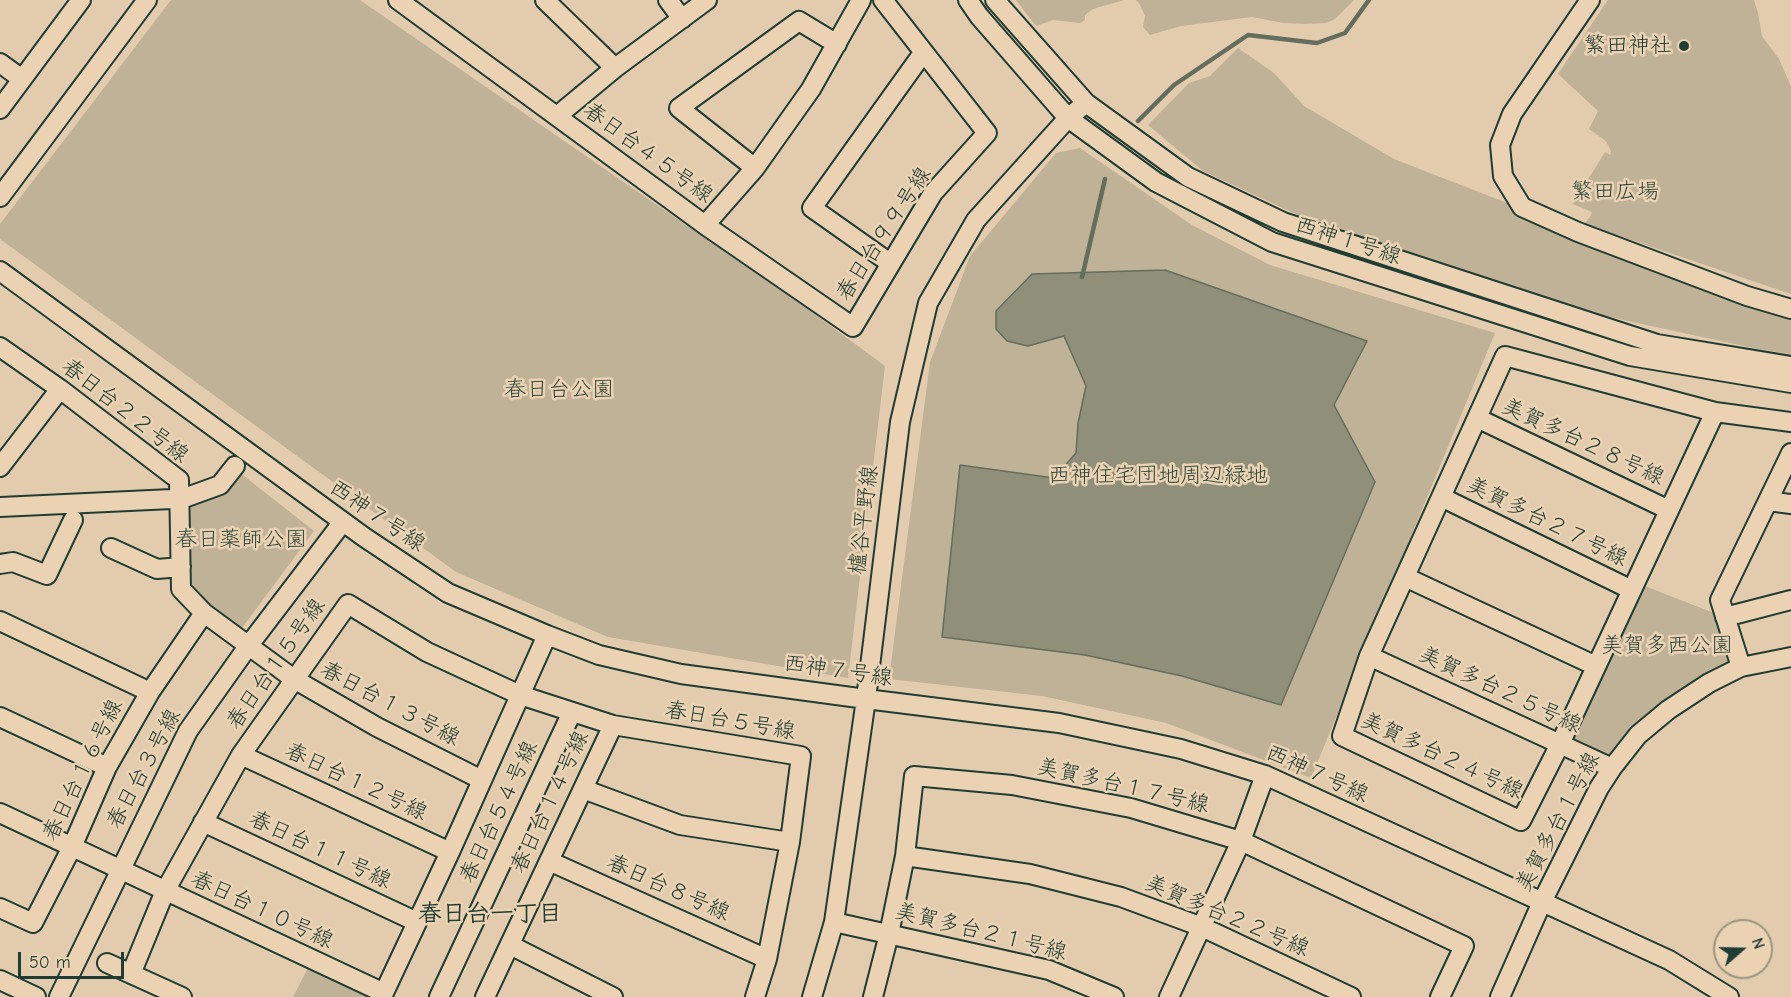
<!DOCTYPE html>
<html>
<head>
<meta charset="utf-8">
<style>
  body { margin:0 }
  #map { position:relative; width:1791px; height:997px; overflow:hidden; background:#e3ccad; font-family:"Comic Neue",sans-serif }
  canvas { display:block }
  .north { position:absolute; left:1713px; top:919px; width:60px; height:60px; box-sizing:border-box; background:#ebd2b2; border:2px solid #999680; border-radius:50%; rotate:70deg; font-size:16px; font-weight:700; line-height:24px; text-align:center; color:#1f3d34 }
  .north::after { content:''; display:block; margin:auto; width:21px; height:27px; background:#1f3d34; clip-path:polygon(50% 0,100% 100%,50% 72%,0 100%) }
  .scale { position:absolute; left:18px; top:952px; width:106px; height:27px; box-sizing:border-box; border:3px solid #1f3d34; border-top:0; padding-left:8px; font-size:18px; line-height:21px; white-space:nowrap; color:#1f3d34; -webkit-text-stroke:4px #ebd2b2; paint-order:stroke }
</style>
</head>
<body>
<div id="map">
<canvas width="1791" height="997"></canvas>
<div class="north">N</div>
<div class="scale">50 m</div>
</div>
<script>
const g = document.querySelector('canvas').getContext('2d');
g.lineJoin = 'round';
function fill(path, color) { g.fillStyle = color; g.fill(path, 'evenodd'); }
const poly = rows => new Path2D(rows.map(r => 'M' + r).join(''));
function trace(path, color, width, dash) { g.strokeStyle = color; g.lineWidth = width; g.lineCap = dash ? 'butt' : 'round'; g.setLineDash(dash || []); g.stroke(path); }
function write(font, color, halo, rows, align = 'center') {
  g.font = font + ' "Comic Neue","Klee One",sans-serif'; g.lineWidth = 5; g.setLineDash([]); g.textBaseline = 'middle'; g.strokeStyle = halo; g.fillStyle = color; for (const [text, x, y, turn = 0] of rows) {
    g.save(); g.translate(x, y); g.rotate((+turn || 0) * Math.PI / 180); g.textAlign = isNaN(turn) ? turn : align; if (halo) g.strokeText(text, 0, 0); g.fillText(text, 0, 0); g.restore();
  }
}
fill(poly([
  [171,0,360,0,809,310,885,366,848,678,608,637,456,572,0,239,0,224],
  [1016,0,1124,0,1093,9,1085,15,1085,20,1080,23,1053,20,1036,26],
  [1136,0,1354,0,1335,19,1326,23,1305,24,1283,23,1252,17,1181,26,1150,35,1143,27,1145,16,1140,5],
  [1608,0,1754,0,1758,13,1762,36,1779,59,1791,86,1791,294,1584,224,1590,217,1592,212,1573,204,1605,152,1610,155,1611,151,1606,141,1589,129,1598,111,1558,74],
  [1238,48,1274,73,1304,106,1394,159,1507,203,1523,216,1791,312,1791,354,1758,349,1600,315,1313,222,1203,171,1148,125,1189,83,1210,76],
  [1080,148,1192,225,1270,265,1495,333,1311,778,1166,723,1042,696,889,679,930,362,970,256,1056,153],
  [239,472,314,531,242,628,209,607,192,584,188,502],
  [1642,585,1714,613,1731,661,1661,705,1609,759,1573,743,1571,736],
  [308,968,366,992,370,997,293,997]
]), '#bfb297');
const water = poly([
  [1165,270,1367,341,1334,405,1375,482,1281,705,1182,676,1085,655,942,637,960,465,1054,478,1076,453,1078,423,1086,386,1064,336,1028,346,1007,341,996,329,996,311,1032,274,1165,270]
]);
fill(water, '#908f7a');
trace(water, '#636e5e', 1.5);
trace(poly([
  [1138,121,1174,85,1248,35,1317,43,1345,33,1369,0],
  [1082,277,1105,179]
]), '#636e5e', 4.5);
const minor = poly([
  [398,0,705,225,755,168,811,89,861,0],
  [545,0,615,68],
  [668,0,682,19],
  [968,0,979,16,1068,118,1156,182,1272,242,1630,356,1791,383],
  [995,0,1086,103,1188,177,1283,222,1657,344,1791,366],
  [1590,0,1512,114,1500,145,1503,176,1522,207,1578,232,1747,296,1791,309],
  [0,63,22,79],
  [0,109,81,0],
  [557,116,615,68,707,0],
  [755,168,679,108,799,21,837,44],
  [0,197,147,0],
  [705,225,853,327,933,193,987,133,883,0],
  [890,263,812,208,923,53],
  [0,271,364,537,448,593,547,635,599,655,681,674,866,699,1059,723,1181,749,1265,775,1669,960,1729,997],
  [0,347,60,389,179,480,181,589,204,613,294,679,377,727,482,780],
  [1715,412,1560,744,1521,821,1342,736,1369,656,1505,356,1715,412,1791,422],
  [1477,418,1669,510],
  [0,467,60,389],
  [187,497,220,485,235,466],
  [1441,497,1632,590],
  [1768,501,1791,504],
  [0,507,172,499],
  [111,548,157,569,181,567],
  [0,564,13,562,47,575,73,520],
  [1405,577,1596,666],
  [1725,617,1791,600],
  [0,621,150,692],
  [1369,656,1612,768],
  [1741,667,1720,600,1791,453],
  [0,717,107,767],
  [241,755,450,852],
  [583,789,680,825,790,842],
  [0,813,384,993],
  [203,822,417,922],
  [905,856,1030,874,1121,897,1202,927,1351,997],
  [549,861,767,959],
  [0,908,33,923,72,847,107,767,150,692,204,613],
  [834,922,1049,970,1114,997],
  [510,945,613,997],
  [107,963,182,997],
  [131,974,165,891,241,755,348,604,427,652,520,695,613,725,801,756,790,842,767,959,755,997],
  [0,980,36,997],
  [59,997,188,731,249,645,342,523],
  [382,997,450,852,547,635],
  [439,997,572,712],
  [485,997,613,725],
  [812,997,834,922,866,699,900,422,928,303,976,220,1068,118,1086,103],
  [873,997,889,934,905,856,914,776,1012,785,1131,808,1241,841,1464,946,1440,997],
  [1169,997,1241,841,1265,775],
  [1500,997,1542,902,1599,788,1612,768,1638,735,1668,710,1709,683,1741,667,1791,657]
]);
trace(minor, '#1f3d34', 22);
trace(minor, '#ebd2b2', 18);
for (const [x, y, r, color] of [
  [1684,46,6,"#1f3d34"]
]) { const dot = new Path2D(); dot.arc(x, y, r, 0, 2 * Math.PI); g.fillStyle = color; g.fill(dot); trace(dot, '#ebd2b2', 2); }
write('22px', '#1f3d34', '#ebd2b2', [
  ["繁田神社",1672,46]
], 'right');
write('22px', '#1f3d34', '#ebd2b2', [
  ["春日台４５号線",648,153,36],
  ["春日台９９号線",884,234,-57],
  ["西神１号線",1348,241,18],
  ["春日台２２号線",125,411,38],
  ["美賀多台２８号線",1583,442,25],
  ["西神７号線",377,516,34],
  ["櫨谷平野線",864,520,-83],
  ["美賀多台２７号線",1547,522,26],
  ["春日台１５号線",276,664,-55],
  ["西神７号線",838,671,8],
  ["美賀多台２５号線",1500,690,25],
  ["春日台１３号線",390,704,28],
  ["春日台５号線",730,721,10],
  ["美賀多台２４号線",1442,756,25],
  ["春日台３号線",144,769,-62],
  ["春日台１６号線",83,770,-64],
  ["西神７号線",1317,774,24],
  ["春日台１２号線",356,782,25],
  ["美賀多台１７号線",1123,786,13],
  ["春日台１４号線",550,802,-65],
  ["春日台５４号線",499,812,-65],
  ["美賀多台１号線",1558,822,-62],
  ["春日台１１号線",320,850,25],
  ["春日台８号線",668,888,24],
  ["春日台１０号線",262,910,25],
  ["美賀多台２２号線",1227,916,23],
  ["美賀多台２１号線",981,932,14]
]);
write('22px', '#2f493e', '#ebd2b2', [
  ["繁田広場",1615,192],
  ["春日台公園",559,390],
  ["西神住宅団地周辺緑地",1158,476],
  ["春日薬師公園",241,540],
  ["美賀多西公園",1667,646]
]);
write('bold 24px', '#1f3d34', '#ebd2b2', [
  ["春日台一丁目",490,914]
]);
</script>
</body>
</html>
